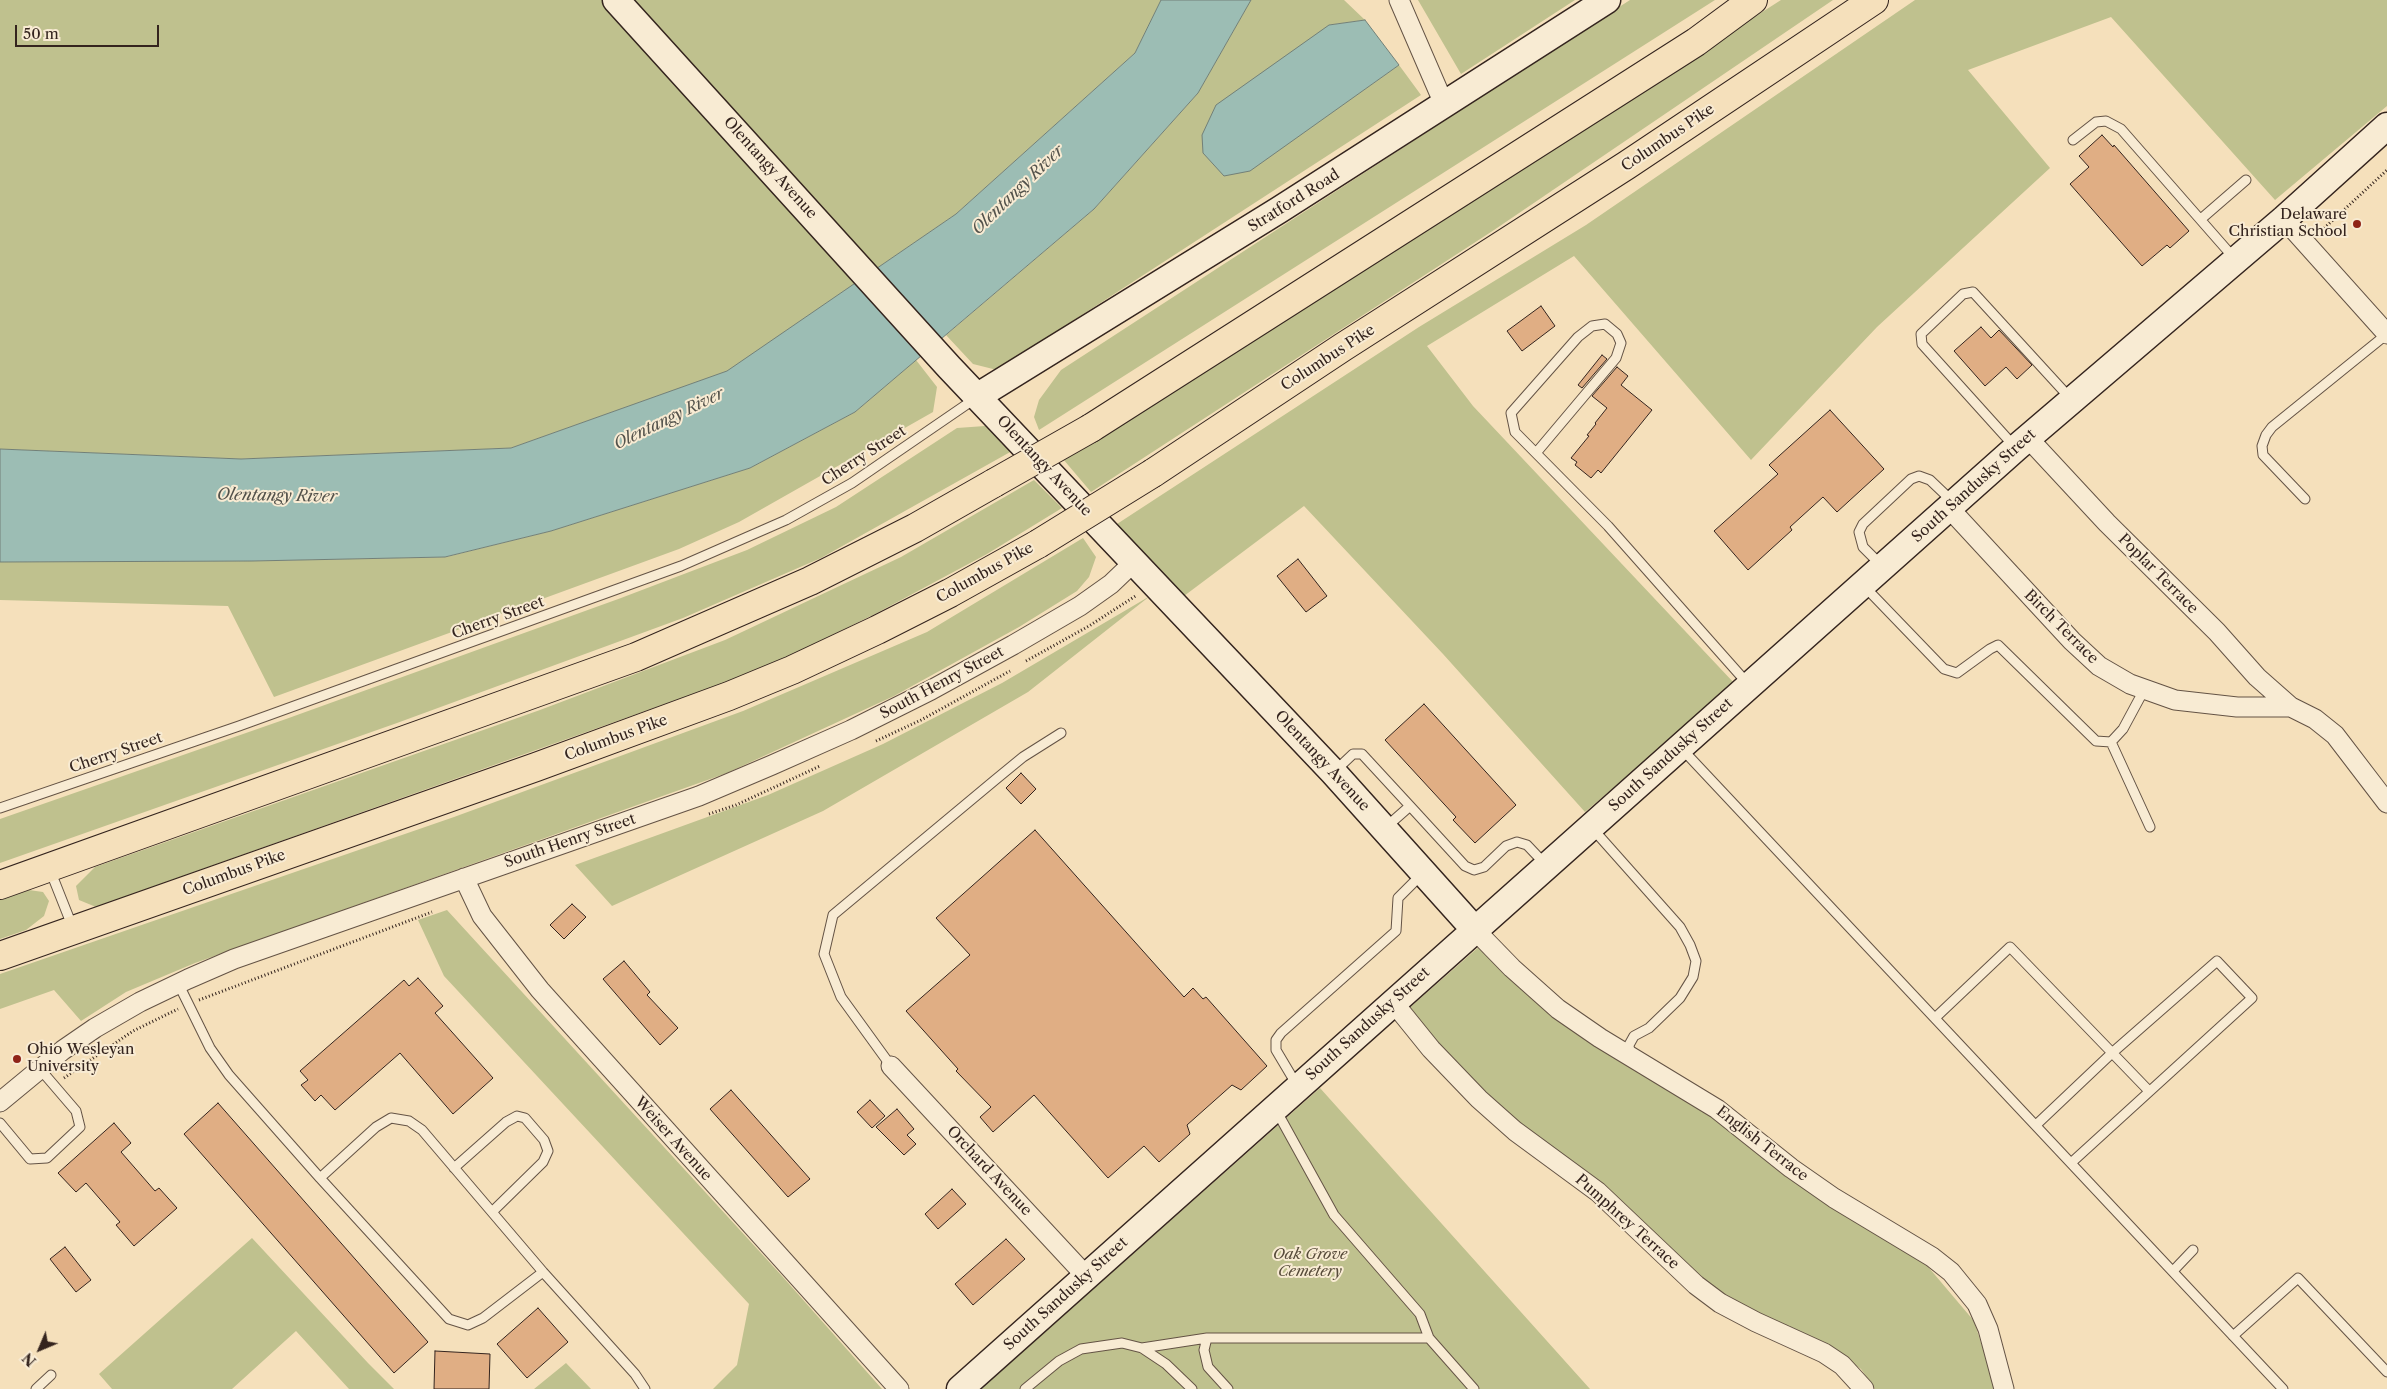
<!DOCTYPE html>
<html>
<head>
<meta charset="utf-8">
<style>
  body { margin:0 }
  #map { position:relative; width:2387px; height:1389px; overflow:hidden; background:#f5e0bb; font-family:"Libre Caslon Text",serif }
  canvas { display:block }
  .north { position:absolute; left:15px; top:1324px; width:50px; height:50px; -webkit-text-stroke:4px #f8ebd3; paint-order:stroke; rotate:225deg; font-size:14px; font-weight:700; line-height:20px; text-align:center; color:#34241e }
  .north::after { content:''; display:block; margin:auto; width:18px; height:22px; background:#34241e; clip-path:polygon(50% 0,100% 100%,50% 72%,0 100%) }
  .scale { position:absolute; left:15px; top:25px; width:144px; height:22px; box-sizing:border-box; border:2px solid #34241e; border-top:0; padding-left:6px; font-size:15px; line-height:18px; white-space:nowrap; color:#34241e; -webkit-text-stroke:4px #f8ebd3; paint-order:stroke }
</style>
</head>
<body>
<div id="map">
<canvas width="2387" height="1389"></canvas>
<div class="north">N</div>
<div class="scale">50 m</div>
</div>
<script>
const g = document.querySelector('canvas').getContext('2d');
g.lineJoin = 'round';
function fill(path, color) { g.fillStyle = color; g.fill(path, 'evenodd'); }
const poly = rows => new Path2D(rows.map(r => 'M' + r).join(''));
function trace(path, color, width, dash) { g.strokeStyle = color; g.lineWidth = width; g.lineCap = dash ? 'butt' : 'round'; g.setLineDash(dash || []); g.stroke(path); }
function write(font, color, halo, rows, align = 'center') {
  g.font = font + ' "Libre Caslon Text",serif'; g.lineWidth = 4; g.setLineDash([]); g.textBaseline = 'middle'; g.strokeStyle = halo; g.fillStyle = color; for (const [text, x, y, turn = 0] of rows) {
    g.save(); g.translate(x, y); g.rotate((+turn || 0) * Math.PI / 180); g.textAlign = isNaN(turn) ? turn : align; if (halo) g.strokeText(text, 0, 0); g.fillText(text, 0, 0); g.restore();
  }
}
fill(poly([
  [0,0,1161,0,1135,53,956,214,728,371,511,448,241,459,0,449],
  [1251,0,1344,0,1365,20,1329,25,1250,170,1399,65,1421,95,997,370,973,364,946,335,1094,209,1198,93],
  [1418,0,1575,0,1461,74],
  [1630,0,1715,0,1039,430,1034,417,1039,400,1061,370],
  [1781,0,1833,0,1494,230,1091,492,1063,459],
  [1915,0,2387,0,2387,106,2275,200,2111,17,1968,70,2050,168,1877,327,1751,460,1574,256,1427,346,1473,406,1735,684,1585,812,1443,654,1304,506,1184,596,1117,524,1419,327,1586,225],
  [916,360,937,387,933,412,739,522,679,549,274,697,228,606,0,600,0,562,252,561,446,557,551,531,750,468,855,412],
  [985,426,1012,451,821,558,683,618,397,723,0,863,0,819,286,719,621,598,747,550,836,507,957,428],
  [1034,480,1062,508,987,554,875,614,763,669,96,907,79,900,76,886,95,867,540,710,725,640,901,557],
  [1083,538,1096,557,1089,577,1077,591,1019,627,894,696,727,773,195,963,126,992,81,1021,54,990,0,1009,0,974,454,817,743,711,927,632],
  [1150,596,1028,692,823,811,612,906,575,865,768,795,883,744,1002,683],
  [29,890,43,892,49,901,44,916,26,930,0,939,0,900],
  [447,910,782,1276,882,1389,713,1389,737,1365,749,1304,444,976,418,920],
  [1481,945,1705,1110,1924,1262,1974,1321,1996,1389,1875,1389,1861,1369,1829,1348,1738,1309,1509,1119,1407,1010],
  [1320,1088,1590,1389,981,1389],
  [252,1238,368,1363,394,1389,349,1389,296,1331,232,1389,112,1389,99,1374],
  [566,1363,591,1389,534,1389]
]), '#bfc18e');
const water = poly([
  [1161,0,1251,0,1198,93,1094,209,855,412,750,468,551,531,445,557,252,561,0,562,0,449,241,459,511,448,727,371,956,214,1135,53,1161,0],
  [1365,20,1399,65,1250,171,1224,176,1203,153,1202,135,1216,105,1329,25,1365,20]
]);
fill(water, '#9cbdb4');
trace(water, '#728078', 1);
const building = poly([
  [2102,135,2113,147,2114,145,2189,231,2170,248,2167,245,2142,266,2070,184,2089,167,2079,156,2102,135],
  [1541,306,1555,326,1522,351,1507,331,1541,306],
  [1981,327,1991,338,1999,330,2032,365,2017,379,2006,367,1985,386,1954,351,1981,327],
  [1602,355,1607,359,1582,388,1578,385,1602,355],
  [1617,367,1628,376,1621,385,1652,410,1601,473,1598,470,1591,478,1575,465,1577,462,1571,458,1589,436,1587,435,1596,424,1595,423,1607,408,1592,396,1617,367],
  [1830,410,1884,469,1837,512,1823,497,1790,527,1792,530,1748,570,1714,531,1778,474,1769,465,1830,410],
  [1298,559,1327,596,1306,612,1277,576,1298,559],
  [1424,704,1516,805,1475,843,1453,820,1456,817,1385,740,1424,704],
  [1021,773,1036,789,1021,804,1006,788,1021,773],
  [1035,830,1184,997,1193,988,1203,999,1206,997,1267,1066,1241,1090,1232,1085,1187,1125,1190,1134,1159,1162,1144,1146,1108,1178,1034,1095,993,1132,980,1117,991,1107,956,1071,958,1069,906,1011,970,955,936,918,1035,830],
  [572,904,586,917,564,939,550,925,572,904],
  [624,961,650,992,647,995,678,1028,660,1045,603,979,624,961],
  [418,978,443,1006,435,1013,493,1078,453,1114,400,1053,335,1110,321,1095,315,1101,301,1085,308,1080,300,1071,404,980,409,986,418,978],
  [731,1090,810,1179,788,1197,710,1109,731,1090],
  [870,1100,885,1116,872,1128,857,1112,870,1100],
  [218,1103,428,1342,394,1373,184,1134,218,1103],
  [897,1109,914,1129,907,1135,916,1144,904,1155,876,1127,897,1109],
  [114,1123,131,1143,121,1152,155,1191,159,1188,177,1208,134,1246,116,1225,120,1222,86,1183,76,1192,58,1173,114,1123],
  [952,1189,966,1204,938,1229,925,1214,952,1189],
  [1006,1239,1025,1259,973,1305,955,1284,1006,1239],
  [65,1247,91,1280,76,1292,50,1259,65,1247],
  [538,1308,568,1342,527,1378,497,1344,538,1308],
  [435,1351,490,1354,489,1389,434,1389,435,1351]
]);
fill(building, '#e0ae84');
trace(building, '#34241e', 1);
const lane = poly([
  [2073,140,2096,122,2106,121,2121,129,2234,258],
  [2201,219,2246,180],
  [2014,446,1922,344,1921,334,1963,294,1973,292,2070,398],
  [1536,453,1616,358,1621,343,1617,334,1605,324,1592,326,1578,337,1511,413,1515,432,1608,526,1748,684],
  [2305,499,2263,455,2262,446,2266,435,2272,427,2387,334],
  [1881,565,1863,547,1859,532,1863,524,1911,479,1919,476,1930,480,1952,501],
  [1865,587,1944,669,1957,673,1990,649,1998,645,2096,741,2111,742,2123,729,2144,690],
  [2111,742,2150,827],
  [1682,749,2283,1389],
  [1335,771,1353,754,1362,754,1410,806,1385,828],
  [1410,806,1465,866,1474,870,1484,867,1506,846,1517,842,1527,845,1545,864],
  [0,808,239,726,681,566,786,520,852,483,976,398],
  [1592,828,1680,927,1690,945,1696,961,1693,977,1680,998,1649,1028,1634,1036,1629,1045,1630,1055],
  [50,870,73,928],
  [178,983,210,1048,229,1075,320,1178,376,1127,391,1118,409,1121,422,1130,543,1272,635,1374,645,1389],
  [1935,1018,2010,947,2149,1091],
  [891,1066,841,997,824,954,833,915,995,780,1023,757,1061,733],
  [1298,1087,1276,1050,1276,1040,1281,1033,1396,931,1398,898,1422,874],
  [0,1123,30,1159,47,1158,80,1127,76,1111,40,1069],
  [2036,1125,2112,1053,2217,961,2252,998,2071,1163],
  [454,1168,506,1122,517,1116,525,1118,544,1140,548,1151,543,1162,492,1212],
  [320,1178,449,1319,468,1325,483,1318,543,1272],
  [2173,1271,2193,1250],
  [2233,1336,2298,1278,2387,1372],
  [1207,1338,1429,1338,1420,1314,1334,1215,1276,1110],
  [1429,1338,1474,1389],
  [1142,1348,1207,1338,1204,1350,1208,1367,1228,1389],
  [36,1389,51,1375],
  [1025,1389,1059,1361,1081,1349,1122,1343,1142,1348,1166,1364,1192,1389]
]);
const street = poly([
  [1399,0,1444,104],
  [2284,219,2387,334],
  [2028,438,2107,523,2217,632,2257,677,2291,707,2315,719,2335,735,2387,803],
  [1949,508,2072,641,2099,666,2130,684,2175,700,2237,707,2291,707],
  [464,878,482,916,540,990,899,1389],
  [1475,930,1512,968,1558,1009,1600,1038,1717,1109,1791,1168,1834,1198,1932,1257,1951,1272,1977,1304,1988,1329,2004,1389],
  [1393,1002,1431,1049,1479,1099,1515,1131,1598,1192,1696,1285,1720,1303,1756,1322,1824,1353,1842,1365,1864,1389],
  [891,1066,1086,1276],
  [0,1102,63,1050,95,1028,140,1002,188,979,234,959,699,796,772,765,851,730,931,690,1013,645,1080,606,1111,584,1134,562]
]);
const secondary = poly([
  [616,0,949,367,1333,772,1475,930],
  [978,396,1279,210,1607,0],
  [960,1389,2016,448,2284,219,2387,126]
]);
const highway = poly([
  [1091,428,1696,42,1753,0],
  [1153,473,1343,347,1627,165,1874,0],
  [0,885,636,657,810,581,915,528,994,483],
  [0,956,536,767,729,696,792,670,877,630,950,593,1038,544]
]);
trace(lane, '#645345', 11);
trace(street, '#645345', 21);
trace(secondary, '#34241e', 29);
trace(highway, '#34241e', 30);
trace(poly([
  [2319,233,2387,170],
  [1026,661,1089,626,1137,595],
  [876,741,921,720,1010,671],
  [709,814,736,805,820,766],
  [199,1000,432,912],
  [64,1078,133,1031,178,1009]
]), '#34241e', 3, [1, 2.5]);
trace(lane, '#f8ebd3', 9);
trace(street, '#f8ebd3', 19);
trace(secondary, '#f8ebd3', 26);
trace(highway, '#f5e0bb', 28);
const highwayBridge = poly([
  [994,483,1091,428],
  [1038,544,1153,473]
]);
trace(highwayBridge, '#34241e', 30, []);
trace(highwayBridge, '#f5e0bb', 28);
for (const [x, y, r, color] of [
  [2357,224,5,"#8f2418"],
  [17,1059,5,"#8f2418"]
]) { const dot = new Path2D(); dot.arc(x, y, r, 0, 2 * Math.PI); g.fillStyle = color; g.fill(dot); trace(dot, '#f8ebd3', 2); }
write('15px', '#34241e', '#f8ebd3', [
  ["Columbus Pike",1668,138,-34],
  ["Olentangy Avenue",770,168,48],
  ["Stratford Road",1294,201,-32],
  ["Columbus Pike",1328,358,-33],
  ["Cherry Street",864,456,-33],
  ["Olentangy Avenue",1044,466,47],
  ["South Sandusky Street",1974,486,-42],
  ["Columbus Pike",985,573,-29],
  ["Poplar Terrace",2158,574,45],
  ["Cherry Street",498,618,-20],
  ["Birch Terrace",2061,627,45],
  ["South Henry Street",942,683,-28],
  ["Columbus Pike",616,738,-20],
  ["Cherry Street",116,753,-19],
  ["South Sandusky Street",1671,755,-42],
  ["Olentangy Avenue",1322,761,47],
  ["South Henry Street",570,841,-19],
  ["Columbus Pike",234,873,-20],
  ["South Sandusky Street",1368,1024,-42],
  ["Weiser Avenue",673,1139,48],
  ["English Terrace",1762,1144,38],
  ["Orchard Avenue",989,1171,47],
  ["Pumphrey Terrace",1627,1222,42],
  ["South Sandusky Street",1066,1294,-42]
]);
write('15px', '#34241e', '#f8ebd3', [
  ["Delaware",2347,215],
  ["Christian School",2347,232],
  ["Ohio Wesleyan",27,1050,"left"],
  ["University",27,1067,"left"]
], 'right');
write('italic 15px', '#574b3a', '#f8ebd3', [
  ["Oak Grove",1310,1255],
  ["Cemetery",1310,1272]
]);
write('italic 16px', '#53524b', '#f8ebd3', [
  ["Olentangy River",1018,190,-44],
  ["Olentangy River",669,419,-26],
  ["Olentangy River",277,496,1]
]);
</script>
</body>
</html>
